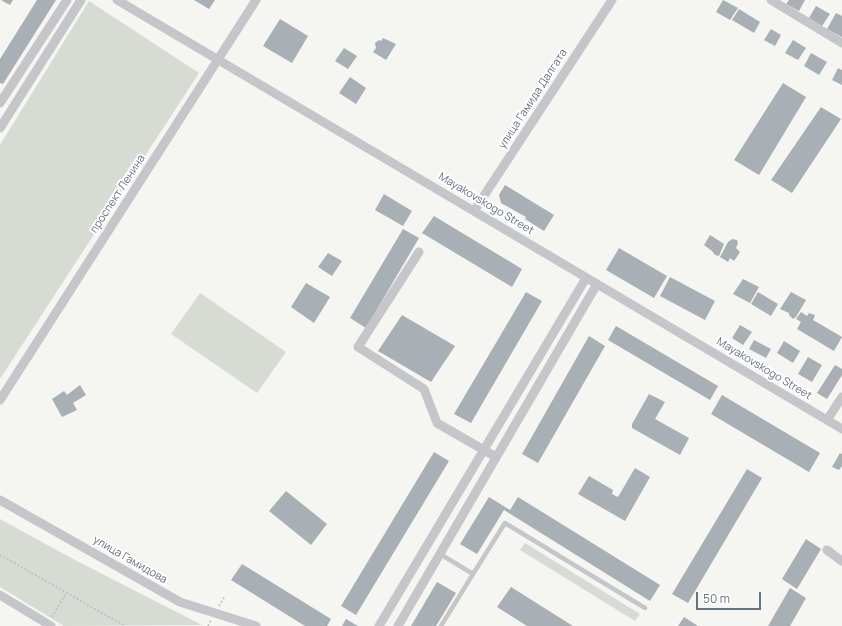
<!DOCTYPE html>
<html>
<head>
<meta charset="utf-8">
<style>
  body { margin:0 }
  #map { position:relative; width:842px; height:626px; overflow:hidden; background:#f5f5f2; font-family:Manrope,sans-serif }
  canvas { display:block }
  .scale { position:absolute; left:696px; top:592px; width:65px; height:18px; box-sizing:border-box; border:2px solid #667381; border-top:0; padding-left:5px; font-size:12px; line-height:14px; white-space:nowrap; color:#667381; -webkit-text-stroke:3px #fff; paint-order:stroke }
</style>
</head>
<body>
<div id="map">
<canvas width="842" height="626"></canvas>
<div class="scale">50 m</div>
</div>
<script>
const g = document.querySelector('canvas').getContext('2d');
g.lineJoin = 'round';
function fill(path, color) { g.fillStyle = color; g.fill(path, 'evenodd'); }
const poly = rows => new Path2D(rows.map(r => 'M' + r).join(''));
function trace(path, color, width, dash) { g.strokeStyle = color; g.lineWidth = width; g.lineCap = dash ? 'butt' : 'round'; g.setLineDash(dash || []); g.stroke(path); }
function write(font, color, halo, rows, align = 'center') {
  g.font = font + ' Manrope,sans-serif'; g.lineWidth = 4; g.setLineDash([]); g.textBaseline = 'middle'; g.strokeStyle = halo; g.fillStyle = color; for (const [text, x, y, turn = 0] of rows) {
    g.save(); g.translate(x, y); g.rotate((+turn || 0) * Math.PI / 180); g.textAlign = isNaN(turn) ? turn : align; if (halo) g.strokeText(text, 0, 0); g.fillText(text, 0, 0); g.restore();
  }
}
fill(poly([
  [89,1,199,73,0,379,0,145],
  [200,293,286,352,257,393,171,334],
  [0,519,73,559,202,625,64,626,0,587],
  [525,543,640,614,635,621,520,550]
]), '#d6dcd3');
fill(poly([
  [1,0,13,0,10,5],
  [37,0,56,0,3,84,0,83,0,59],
  [194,0,215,0,209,9],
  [723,0,738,8,730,20,716,12],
  [789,0,805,0,799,11,786,4],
  [816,6,830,14,822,26,809,18],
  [739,9,760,22,754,33,732,20],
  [836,13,842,16,842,37,827,29],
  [280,19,308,36,292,63,263,46],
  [771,29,781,35,775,46,764,40],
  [383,38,396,44,386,60,373,52,376,48,375,43,379,40,381,41],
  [793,40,806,48,798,60,785,53],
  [344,48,357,56,348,69,335,61],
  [811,53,827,62,819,75,804,66],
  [838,68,842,70,842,85,832,80],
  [350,77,366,88,356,104,339,93],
  [783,83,806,97,759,175,734,160],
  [821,107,841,119,792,193,771,180],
  [505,185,554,215,544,231,525,219,526,217,501,203,499,195],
  [384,194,412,211,403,226,375,210],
  [434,216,522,269,512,287,422,233],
  [403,229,419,238,366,328,350,318],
  [710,235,724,244,719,256,715,255,712,251,704,245],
  [732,239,737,240,738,243,736,248,740,252,734,261,730,258,728,262,720,257,728,242],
  [619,248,667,276,654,298,606,270],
  [328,253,342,261,332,276,318,267],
  [670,277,715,301,705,320,660,296],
  [743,279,759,287,750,303,733,294],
  [306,283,330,297,314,323,291,307],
  [526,292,542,301,471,423,454,414],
  [758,292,778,304,771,316,751,304],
  [791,292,806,300,796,317,793,319,789,315,789,313,780,309],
  [801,312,807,316,809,313,815,315,813,320,842,337,834,351,797,329,801,322,796,319],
  [402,315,455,346,431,382,378,351],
  [740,325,752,332,743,345,732,338],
  [616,326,718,386,710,400,608,340],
  [589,336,605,346,538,463,522,454],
  [754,340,771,349,766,358,749,349],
  [784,341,800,351,793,363,777,353],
  [808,357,822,365,812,382,798,374],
  [835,365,842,369,842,375,827,399,817,393],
  [80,385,86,395,73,403,77,410,62,417,52,399,64,391,67,395],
  [649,394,665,402,655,419,689,438,680,455,632,428,632,424],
  [722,395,820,453,809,472,711,414],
  [434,452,449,461,356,615,341,606],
  [840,453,842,454,842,466,839,470,832,467],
  [635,468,650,477,625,521,578,494,589,476,613,490,612,494,618,497],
  [747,469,762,478,688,603,672,594],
  [286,491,327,524,311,545,269,511],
  [489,497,510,510,518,497,660,585,650,601,504,510,477,554,460,544],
  [806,539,821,549,797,589,782,579],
  [242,564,331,619,327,626,305,626,231,580],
  [437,582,456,593,436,626,411,626],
  [511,587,573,626,527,626,497,607],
  [790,588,806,598,790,626,768,626],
  [684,617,698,626,678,626],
  [346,619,358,626,342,626]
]), '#a8afb5');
trace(poly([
  [0,555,125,626],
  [219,606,225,596],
  [52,617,66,593],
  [208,626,211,620]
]), '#bbbdbf', 1.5, [2, 2]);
trace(poly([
  [440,554,473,574,505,523,645,608],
  [441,626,473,574]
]), '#c4c6ca', 4.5);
trace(poly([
  [117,0,842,429],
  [771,0,842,43],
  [0,103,67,0],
  [0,128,81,0],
  [474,211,612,0],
  [419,252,358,347,424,389,437,423,496,457],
  [0,400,256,0],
  [827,420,842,397],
  [0,500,180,602,256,626],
  [827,550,842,561],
  [0,595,51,626],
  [379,626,586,278],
  [398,626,597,284]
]), '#c4c6ca', 9);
write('11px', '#667381', '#fff', [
  ["улица Гамида Далгата",533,99,-57],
  ["проспект Ленина",118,194,-57],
  ["Mayakovskogo Street",486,204,31],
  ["Mayakovskogo Street",764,369,31],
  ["улица Гамидова",130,560,30]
]);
</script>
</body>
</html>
